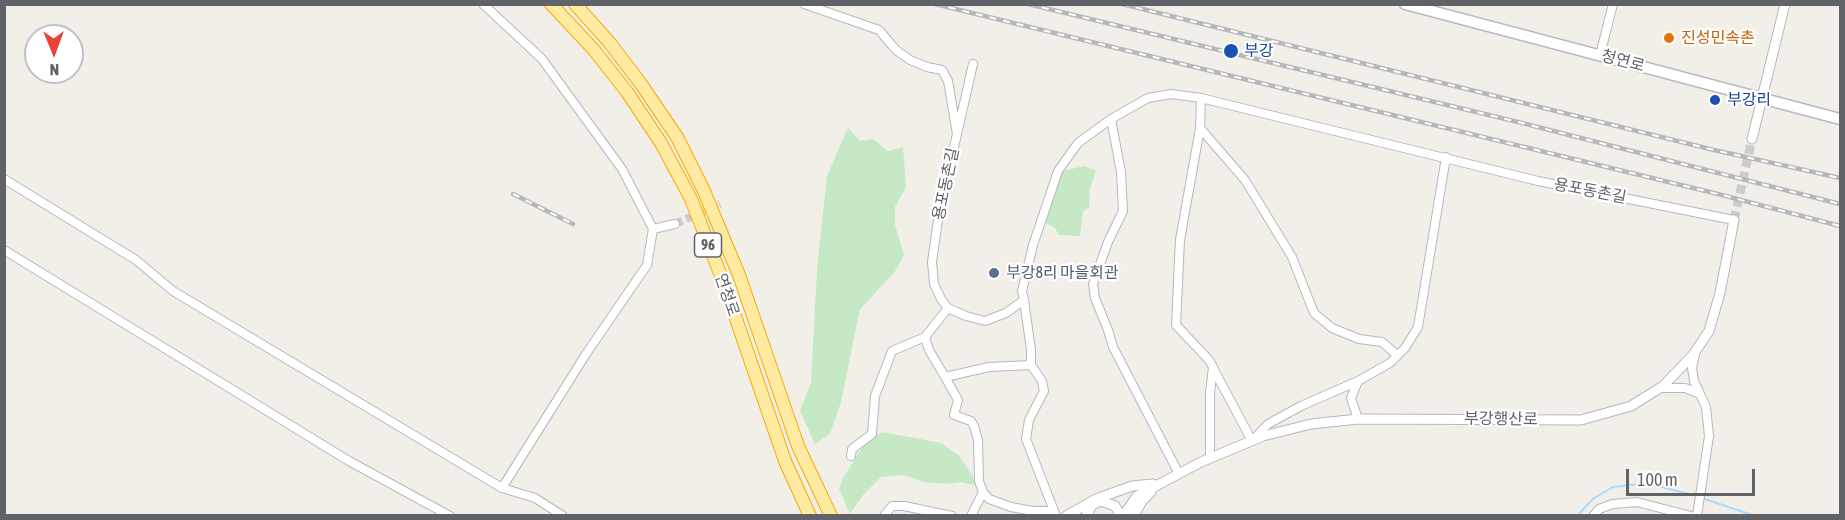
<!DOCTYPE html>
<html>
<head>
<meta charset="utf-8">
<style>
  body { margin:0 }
  #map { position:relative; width:1845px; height:520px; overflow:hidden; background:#f1efe8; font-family:"Asap Condensed",sans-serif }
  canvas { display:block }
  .frame { position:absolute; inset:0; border:6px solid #5f6368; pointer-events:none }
  .north { position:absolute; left:24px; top:24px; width:60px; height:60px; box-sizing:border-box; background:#fff; border:2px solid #bfc1c3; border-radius:50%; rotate:179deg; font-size:16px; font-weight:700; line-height:24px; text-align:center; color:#5f6368 }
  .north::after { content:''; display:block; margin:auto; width:21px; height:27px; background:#ea4335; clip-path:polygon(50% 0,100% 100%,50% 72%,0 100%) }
  .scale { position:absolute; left:1626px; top:469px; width:129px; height:27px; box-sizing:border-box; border:3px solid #5f6368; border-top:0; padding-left:8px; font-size:18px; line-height:21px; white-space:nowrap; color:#5f6368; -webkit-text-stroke:4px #fff; paint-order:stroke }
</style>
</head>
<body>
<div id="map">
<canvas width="1845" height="520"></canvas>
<div class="frame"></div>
<div class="north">N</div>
<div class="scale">100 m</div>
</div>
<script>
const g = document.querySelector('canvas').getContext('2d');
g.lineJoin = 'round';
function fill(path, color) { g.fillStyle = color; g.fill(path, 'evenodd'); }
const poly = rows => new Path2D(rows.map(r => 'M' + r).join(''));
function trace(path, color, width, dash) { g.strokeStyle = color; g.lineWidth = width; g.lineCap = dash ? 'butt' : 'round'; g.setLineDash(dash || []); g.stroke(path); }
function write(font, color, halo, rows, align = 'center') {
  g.font = font + ' "Asap Condensed","Noto Sans KR",sans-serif'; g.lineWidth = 4.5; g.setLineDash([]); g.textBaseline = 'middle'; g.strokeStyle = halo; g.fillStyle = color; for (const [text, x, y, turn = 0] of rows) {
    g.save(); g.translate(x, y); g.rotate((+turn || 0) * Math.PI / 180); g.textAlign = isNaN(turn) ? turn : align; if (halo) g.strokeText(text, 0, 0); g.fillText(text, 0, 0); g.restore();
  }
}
fill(poly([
  [848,128,860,141,873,139,888,151,903,147,906,187,895,207,895,225,904,255,894,273,860,309,841,402,830,434,815,444,800,411,811,382,817,270,827,176],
  [1084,166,1096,170,1090,189,1089,207,1083,212,1080,236,1059,235,1055,228,1046,223,1045,216,1059,172],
  [882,432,941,443,958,455,973,476,975,485,960,482,946,484,924,482,904,475,881,477,863,495,850,514,839,489,843,478,863,446]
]), '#c5e8c5');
trace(poly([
  [1702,498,1755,516],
  [1577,516,1594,498,1613,487,1646,483,1697,496]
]), '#aadaff', 2);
trace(poly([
  [675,224,720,204]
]), '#ccccc8', 8, [8, 4]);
trace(poly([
  [1734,220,1752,139]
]), '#ccccc8', 9, [9, 4.5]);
const minor = poly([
  [483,4,542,59,622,169,653,229,647,265,586,354,502,488],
  [804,4,879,30,896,50,910,60,927,67,942,70,948,81,957,134,939,213,932,262,934,284,941,299,948,308,966,316,985,321,1006,313,1024,300,1022,291,1033,245,1058,171,1078,143,1111,119],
  [1600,55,1613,4],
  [1201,98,1200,128,1245,180,1292,257,1314,313,1332,328,1359,339,1382,342,1397,355],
  [1200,128,1180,240,1176,325,1209,360,1213,367,1210,393,1210,458],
  [958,130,973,64],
  [4,179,136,260,173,291,502,488,535,498,563,516],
  [653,229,675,224],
  [4,250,349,461,450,516],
  [1024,300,1031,350,1031,365,1042,381,1044,391,1029,420,1026,439,1056,516],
  [948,308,925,337,929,350,945,377,989,367,1031,365],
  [1696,350,1692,368,1694,381,1706,407,1709,436,1697,516],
  [1213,368,1252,441,1268,424,1301,406,1358,381],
  [945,377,958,400,954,415,971,421,974,426,978,440,979,481,983,492,989,499,1011,507,1033,511,1054,511],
  [1660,388,1685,388,1698,393],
  [1358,419,1351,398,1358,381,1390,363,1405,348,1418,327,1446,157],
  [851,456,852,449,872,434,875,396,892,351,925,337],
  [1179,474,1113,347,1108,330,1095,298,1093,284,1108,242,1123,211,1121,172,1111,119,1148,98,1171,94,1201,98,1538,181,1734,220],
  [884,516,892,506,904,506,952,516],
  [971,516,983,492],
  [1593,516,1599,509,1613,504,1637,502,1691,516]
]);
const tertiary = poly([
  [1752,139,1785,4],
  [1066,516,1096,499,1132,486,1153,484],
  [1086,516,1092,505,1101,501,1115,506,1121,516],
  [1123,516,1137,496,1201,462,1263,436,1311,424,1358,419,1581,420,1631,406,1663,386,1693,355,1709,331,1720,293,1734,220],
  [1134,516,1142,501,1151,492]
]);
const secondary = poly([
  [1405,4,1840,119]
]);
const trunk = poly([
  [551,4,594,50,627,92,661,143,691,199,723,281,785,461,810,516],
  [575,4,609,42,641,84,677,137,704,191,739,275,798,446,831,516]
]);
trace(minor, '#b5b8bc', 10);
trace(tertiary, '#b5b8bc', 11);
trace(secondary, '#b6babf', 13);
trace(trunk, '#f9ab00', 14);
trace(minor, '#fff', 8);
trace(tertiary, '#fff', 9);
trace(secondary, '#fff', 10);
trace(trunk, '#feeaa1', 12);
const rail = poly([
  [935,4,1722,195,1840,226],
  [1028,4,1522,123,1840,204],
  [1122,4,1714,150,1840,178],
  [513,194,573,224]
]);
trace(rail, '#b6b7b8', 4.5);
trace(rail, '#fff', 2, [7]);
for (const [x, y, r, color] of [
  [1669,38,6,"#e8710a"],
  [1231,51,8,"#1a4fb4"],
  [1715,100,6,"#1a4fb4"],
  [994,273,6,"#5c6f8a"]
]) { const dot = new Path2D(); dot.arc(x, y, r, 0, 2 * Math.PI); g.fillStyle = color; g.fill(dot); trace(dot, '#fff', 2); }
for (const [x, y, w] of [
  [708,245,27]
]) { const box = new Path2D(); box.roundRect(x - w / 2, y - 12, w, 24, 4.5); g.fillStyle = '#fff'; g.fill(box); trace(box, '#5f6368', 1.5); }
write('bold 15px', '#5f6368', null, [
  ["96",708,245]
]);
write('16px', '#c56008', '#fff', [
  ["진성민속촌",1681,38]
], 'left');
write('16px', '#164399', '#fff', [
  ["부강",1244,51],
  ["부강리",1727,100]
], 'left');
write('16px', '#5f6368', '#fff', [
  ["청연로",1623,61,15],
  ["용포동촌길",946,184,-78],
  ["용포동촌길",1590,191,11],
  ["연청로",727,295,71],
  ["부강행산로",1501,419,1]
]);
write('16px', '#4e5e75', '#fff', [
  ["부강8리 마을회관",1006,273]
], 'left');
</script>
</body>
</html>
